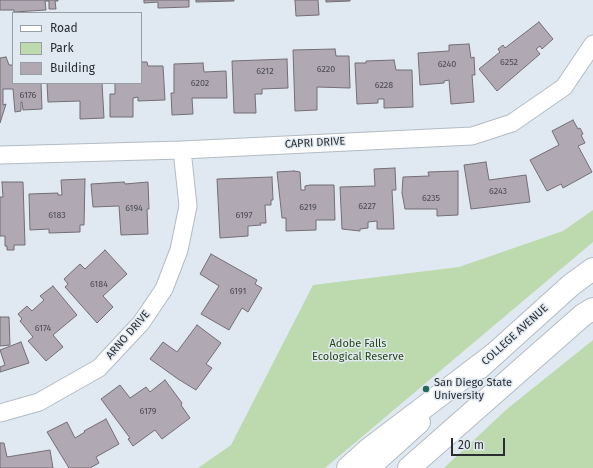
<!DOCTYPE html>
<html>
<head>
<meta charset="utf-8">
<style>
  body { margin:0 }
  #map { position:relative; width:593px; height:468px; overflow:hidden; background:#e0e9f1; font-family:"Fira Sans",sans-serif }
  canvas { display:block }
  .legend { position:absolute; left:12px; top:12px; width:130px; height:72px; box-sizing:border-box; background:#e0e9f1; border:1px solid #979ea4; margin:0; padding:5px 7px; list-style:none; font-size:12px; color:#2a2d31 }
  .legend li { display:flex; align-items:center; gap:8px; height:20px }
  .legend b { width:20px; border:1px solid #979ea4 }
  .scale { position:absolute; left:451px; top:438px; width:54px; height:18px; box-sizing:border-box; border:2px solid #2a2d31; border-top:0; padding-left:5px; font-size:12px; line-height:14px; white-space:nowrap; color:#2a2d31; -webkit-text-stroke:3px #e0e9f1; paint-order:stroke }
</style>
</head>
<body>
<div id="map">
<canvas width="593" height="468"></canvas>
<ul class="legend">
<li><b style="height:5px;background:#fff"></b>Road</li>
<li><b style="height:11px;background:#bdd9ae"></b>Park</li>
<li><b style="height:11px;background:#b0a9b3"></b>Building</li>
</ul>
<div class="scale">20 m</div>
</div>
<script>
const g = document.querySelector('canvas').getContext('2d');
g.lineJoin = 'round';
function fill(path, color) { g.fillStyle = color; g.fill(path, 'evenodd'); }
const poly = rows => new Path2D(rows.map(r => 'M' + r).join(''));
function trace(path, color, width, dash) { g.strokeStyle = color; g.lineWidth = width; g.lineCap = dash ? 'butt' : 'round'; g.setLineDash(dash || []); g.stroke(path); }
function write(font, color, halo, rows, align = 'center') {
  g.font = font + ' "Fira Sans",sans-serif'; g.lineWidth = 3; g.setLineDash([]); g.textBaseline = 'middle'; g.strokeStyle = halo; g.fillStyle = color; for (const [text, x, y, turn = 0] of rows) {
    g.save(); g.translate(x, y); g.rotate((+turn || 0) * Math.PI / 180); g.textAlign = isNaN(turn) ? turn : align; if (halo) g.strokeText(text, 0, 0); g.fillText(text, 0, 0); g.restore();
  }
}
fill(poly([
  [593,210,593,242,325,468,198,468,231,445,313,285,459,267,563,231],
  [593,340,593,468,444,468,507,409]
]), '#bdd9ae');
const building = poly([
  [0,0,58,0,58,1,55,1,56,9,49,9,49,1,45,1,46,10,14,12,14,10,0,10,0,0],
  [144,0,189,0,189,7,158,8,158,2,144,3,144,0],
  [196,0,234,0,234,1,196,2,196,0],
  [295,0,318,0,319,15,296,16,295,0],
  [326,0,350,0,350,1,326,2,326,0],
  [539,22,553,39,542,49,540,46,536,49,540,54,497,91,479,69,500,52,498,49,503,45,505,48,539,22],
  [469,44,471,58,474,57,475,75,472,75,474,102,451,104,449,80,444,81,444,83,420,85,418,53,449,51,449,45,469,44],
  [335,49,336,56,349,56,350,88,317,87,317,110,295,111,293,50,335,49],
  [6,57,9,65,13,65,13,83,41,83,42,109,23,110,22,102,21,102,21,111,15,112,13,89,3,89,3,105,6,104,0,123,0,58,6,57],
  [287,59,288,88,262,89,262,94,255,94,256,113,234,113,232,61,287,59],
  [394,60,396,70,412,70,413,107,384,108,384,99,378,99,378,103,357,104,355,63,366,63,366,61,394,60],
  [141,62,147,62,148,66,163,66,165,100,138,101,138,97,133,98,133,117,110,117,110,94,115,94,115,83,141,83,141,62],
  [203,63,204,72,226,71,227,98,192,98,193,114,172,115,171,93,174,93,174,64,203,63],
  [47,83,102,83,104,118,80,119,80,101,48,102,47,83],
  [573,120,578,129,580,128,583,134,581,135,585,143,578,146,592,172,563,188,561,184,547,191,530,160,559,145,552,131,573,120],
  [486,162,489,180,526,175,530,202,471,209,464,165,486,162],
  [395,168,396,190,392,190,394,229,377,229,377,221,368,222,368,228,360,229,360,231,342,229,340,187,375,186,374,169,395,168],
  [294,171,300,172,301,190,305,190,305,186,310,185,334,185,335,220,316,220,316,230,286,231,286,218,282,218,277,172,294,171],
  [458,171,458,215,437,216,437,209,405,209,402,193,403,177,429,176,428,172,458,171],
  [272,177,273,200,271,200,271,205,265,205,266,223,260,223,261,225,248,226,248,236,220,238,217,179,272,177],
  [85,179,84,225,80,225,80,232,49,233,49,229,30,230,29,194,58,193,58,195,62,195,61,180,85,179],
  [2,182,23,182,25,245,14,245,14,250,7,250,7,246,5,246,5,236,0,236,0,197,3,197,2,182],
  [124,182,125,184,148,182,149,209,147,209,148,234,121,235,119,206,93,207,91,184,124,182],
  [105,250,127,274,103,296,113,307,97,323,65,287,68,284,64,279,80,264,85,269,105,250],
  [211,254,257,280,255,284,262,288,248,312,242,308,229,330,201,314,219,286,200,274,211,254],
  [53,286,77,315,53,335,63,347,46,361,28,341,33,337,20,321,22,319,18,314,27,306,32,311,44,300,40,296,53,286],
  [0,317,9,317,10,345,0,346,0,317],
  [197,325,221,343,206,364,212,368,196,390,178,379,150,359,163,342,177,352,197,325],
  [21,342,29,363,0,372,0,367,5,365,0,350,21,342],
  [165,380,182,403,181,405,190,418,162,439,155,430,133,446,128,439,130,438,101,399,120,385,130,398,146,387,150,392,165,380],
  [106,419,119,444,96,457,99,463,90,468,69,468,47,432,67,422,75,438,85,432,84,431,106,419],
  [0,443,4,443,7,457,50,450,53,468,0,468,0,443]
]);
fill(building, '#b0a9b3');
trace(building, '#736d75', 1);
const street = poly([
  [0,155,182,150,472,136,512,123,564,87,593,44],
  [0,413,39,402,99,368,141,323,164,289,179,250,188,206,182,150]
]);
const primary = poly([
  [479,368,571,285,593,269],
  [368,468,419,422],
  [409,468,583,315,593,309]
]);
const highway = poly([
  [348,468,369,449,493,355]
]);
trace(street, '#b3bbc3', 19);
trace(primary, '#b3bbc3', 24);
trace(highway, '#b3bbc3', 24);
trace(street, '#fff', 17);
trace(primary, '#fff', 22);
trace(highway, '#fff', 22);
for (const [x, y, r, color] of [
  [426,389,4,"#276958"]
]) { const dot = new Path2D(); dot.arc(x, y, r, 0, 2 * Math.PI); g.fillStyle = color; g.fill(dot); trace(dot, '#e0e9f1', 1.5); }
write('9px', '#4c4c52', null, [
  ["6252",509,62],
  ["6240",447,64],
  ["6220",326,69],
  ["6212",265,71],
  ["6202",200,83],
  ["6228",384,85],
  ["6176",28,95],
  ["6243",498,191],
  ["6235",431,198],
  ["6227",367,206],
  ["6219",308,207],
  ["6194",134,208],
  ["6183",57,215],
  ["6197",244,215],
  ["6184",99,284],
  ["6191",238,291],
  ["6174",43,328],
  ["6179",148,411]
]);
write('11px', '#2a2d31', '#e0e9f1', [
  ["CAPRI DRIVE",315,143,-3],
  ["ARNO DRIVE",128,335,-49],
  ["COLLEGE AVENUE",515,335,-42]
]);
write('11px', '#274711', '#e0e9f1', [
  ["Adobe Falls",358,344],
  ["Ecological Reserve",358,357]
]);
write('11px', '#2a2d31', '#e0e9f1', [
  ["San Diego State",434,383],
  ["University",434,396]
], 'left');
</script>
</body>
</html>
